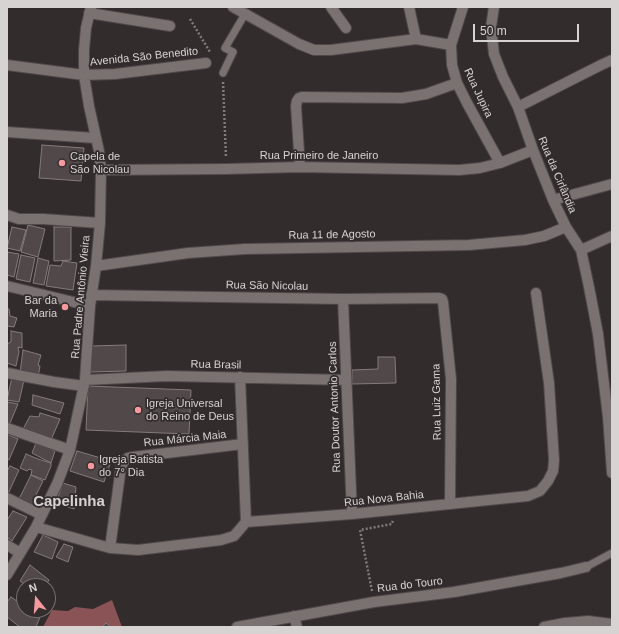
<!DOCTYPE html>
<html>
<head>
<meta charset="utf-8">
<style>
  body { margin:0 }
  #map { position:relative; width:619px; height:634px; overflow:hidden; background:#332c2c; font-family:Helvetica,sans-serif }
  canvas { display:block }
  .frame { position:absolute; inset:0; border:8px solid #d8d3d3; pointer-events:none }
  .north { position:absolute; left:16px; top:578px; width:40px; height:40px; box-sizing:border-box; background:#332c2c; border:1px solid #756f6f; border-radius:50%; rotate:343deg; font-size:11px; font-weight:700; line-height:16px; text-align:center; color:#d8d3d3 }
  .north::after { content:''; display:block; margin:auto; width:14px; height:18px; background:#f49a9f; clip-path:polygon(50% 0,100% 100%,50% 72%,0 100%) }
  .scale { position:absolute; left:473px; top:24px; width:106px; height:18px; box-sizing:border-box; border:2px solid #d8d3d3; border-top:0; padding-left:5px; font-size:12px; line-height:14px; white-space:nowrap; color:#d8d3d3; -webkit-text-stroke:3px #332c2c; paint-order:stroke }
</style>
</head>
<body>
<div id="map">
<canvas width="619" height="634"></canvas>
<div class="frame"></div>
<div class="north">N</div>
<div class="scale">50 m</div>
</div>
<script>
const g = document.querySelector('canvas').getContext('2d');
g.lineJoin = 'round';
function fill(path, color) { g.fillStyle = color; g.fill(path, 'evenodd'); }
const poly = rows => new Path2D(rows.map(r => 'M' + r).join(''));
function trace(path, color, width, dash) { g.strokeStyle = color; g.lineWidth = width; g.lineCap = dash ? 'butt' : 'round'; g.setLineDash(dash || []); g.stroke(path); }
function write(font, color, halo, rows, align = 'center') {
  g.font = font + ' Helvetica,sans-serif'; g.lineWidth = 3.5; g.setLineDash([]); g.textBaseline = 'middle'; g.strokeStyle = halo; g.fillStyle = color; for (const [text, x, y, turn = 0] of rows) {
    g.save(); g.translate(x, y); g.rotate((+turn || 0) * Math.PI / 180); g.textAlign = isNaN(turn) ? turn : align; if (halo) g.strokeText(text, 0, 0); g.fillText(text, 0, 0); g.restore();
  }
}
fill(poly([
  [112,600,122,627,111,627,106,623,102,627,43,627,52,610,68,611,75,607,93,609]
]), '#8a5356');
const building = poly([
  [42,145,84,148,81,181,39,178,42,145],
  [28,225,45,229,38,257,21,252,28,225],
  [12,227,26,230,20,251,7,248,12,227],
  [54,227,71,227,71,260,54,261,54,227],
  [7,252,19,254,14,277,7,275,7,252],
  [21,255,35,258,30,282,16,279,21,255],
  [38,258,49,261,44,285,33,283,38,258],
  [63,261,77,263,73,290,46,286,50,265,61,266,63,261],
  [7,309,9,309,10,316,17,318,14,327,7,326,7,309],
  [11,331,22,333,22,348,18,347,19,352,16,366,7,363,7,344,11,342,11,331],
  [126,345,126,371,91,372,91,346,126,345],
  [23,350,41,355,38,365,40,366,38,377,20,373,23,350],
  [378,357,395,357,396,383,352,384,352,370,378,369,378,357],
  [12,377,24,380,19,402,7,400,12,377],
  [88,386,191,390,189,434,86,430,88,386],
  [33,395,64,403,60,414,32,405,33,395],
  [7,402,18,404,10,423,7,422,7,402],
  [40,413,60,419,51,440,23,429,30,416,39,417,40,413],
  [7,434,13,437,18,439,9,460,7,459,7,434],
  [36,443,55,451,51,463,32,453,36,443],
  [77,451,111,461,104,482,70,471,77,451],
  [26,454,38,459,51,463,51,466,45,480,31,475,32,470,29,469,27,471,20,468,26,454],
  [10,466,19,470,7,496,7,471,10,466],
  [31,475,43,481,31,505,18,501,31,475],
  [63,483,76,487,74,509,56,503,63,483],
  [13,511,27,517,12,541,7,537,7,520,13,511],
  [43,535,58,542,52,559,34,552,43,535],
  [64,544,73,547,68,562,56,557,64,544],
  [30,565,49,580,45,586,27,586,20,581,30,565],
  [11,597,24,606,24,610,30,610,40,617,36,627,20,627,7,617,7,602,11,597],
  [106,623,111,627,102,627,106,623]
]);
fill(building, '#514949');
trace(building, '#847b7b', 1);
const lane = poly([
  [223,73,233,52,225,48,245,14],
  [586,567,612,553]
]);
const street = poly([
  [233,7,299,44,314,50,331,50,416,39,451,45],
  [331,7,346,28],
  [409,7,416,39],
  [463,7,451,45,452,65,457,83,467,103,500,163],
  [494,7,491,27,494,54,503,77,518,107,533,150,553,200,566,227,581,250,589,287,598,334,608,417,612,473],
  [89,13,170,26],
  [7,65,84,75,115,74,206,63],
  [518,107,601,65,612,60],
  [7,132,95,138],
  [300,167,296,106,297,101,299,98,302,97,402,98,426,94,457,83],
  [101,170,226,169,300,167,459,170,480,168,500,163,533,150],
  [553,200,612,184],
  [7,215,19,219,43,219,100,223],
  [581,250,612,236],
  [96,266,188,253,245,249,469,245,525,240,544,236,566,227],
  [7,286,90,306],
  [91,295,343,299,439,298,442,299,443,302,451,379,450,504],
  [343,299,352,514],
  [7,373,54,382,84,386],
  [240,377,246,522],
  [85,380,167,376,346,380],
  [7,428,70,450],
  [7,498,42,515],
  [36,527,110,548,138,550,221,540,234,536,246,522,352,514,528,496,540,491,548,481,553,471,554,460,549,383,536,293],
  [7,545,20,553],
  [110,548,121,467,124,461,128,458,133,457,243,444],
  [7,575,36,527,57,484,70,450,85,380,90,306,96,266,100,223,101,170,99,151,89,106,84,75,84,50,86,28,91,7],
  [294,616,297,627],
  [237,627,374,602,454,592,561,573,586,567],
  [544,627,565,623,588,621,612,624]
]);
trace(lane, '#504949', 9);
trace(street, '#504949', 12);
trace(poly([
  [190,19,210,52],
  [223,82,226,158],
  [372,591,360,530,392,524,393,520]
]), '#817b7b', 2.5, [2, 2]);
trace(lane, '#7a7171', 7);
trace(street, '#7a7171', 10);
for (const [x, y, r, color] of [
  [62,163,4,"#f49a9f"],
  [65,307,4,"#f49a9f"],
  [138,410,4,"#f49a9f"],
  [91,466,4,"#f49a9f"]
]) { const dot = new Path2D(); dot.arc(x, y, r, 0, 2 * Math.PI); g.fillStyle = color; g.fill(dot); trace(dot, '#332c2c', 1.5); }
write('11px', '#d8d3d3', '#332c2c', [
  ["Avenida São Benedito",144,57,-6],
  ["Rua Jupira",478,93,65],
  ["Rua Primeiro de Janeiro",319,156],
  ["Rua da Cirlândia",557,175,67],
  ["Rua 11 de Agosto",332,235,-1],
  ["Rua São Nicolau",267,286,1],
  ["Rua Padre Antônio Vieira",81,297,-85],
  ["Rua Brasil",216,365,1],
  ["Rua Luiz Gama",437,402,-91],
  ["Rua Doutor Antonio Carlos",335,407,-92],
  ["Rua Márcia Maia",185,439,-6],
  ["Rua Nova Bahia",384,499,-6],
  ["Rua do Touro",410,585,-7]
]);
write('11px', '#d8d3d3', '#332c2c', [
  ["Capela de",70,157],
  ["São Nicolau",70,170],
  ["Bar da",57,301,"right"],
  ["Maria",57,314,"right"],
  ["Igreja Universal",146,404],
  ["do Reino de Deus",146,417],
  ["Igreja Batista",99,460],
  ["do 7° Dia",99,473]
], 'left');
write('bold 15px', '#d8d3d3', '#332c2c', [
  ["Capelinha",69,502]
]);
</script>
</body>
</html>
